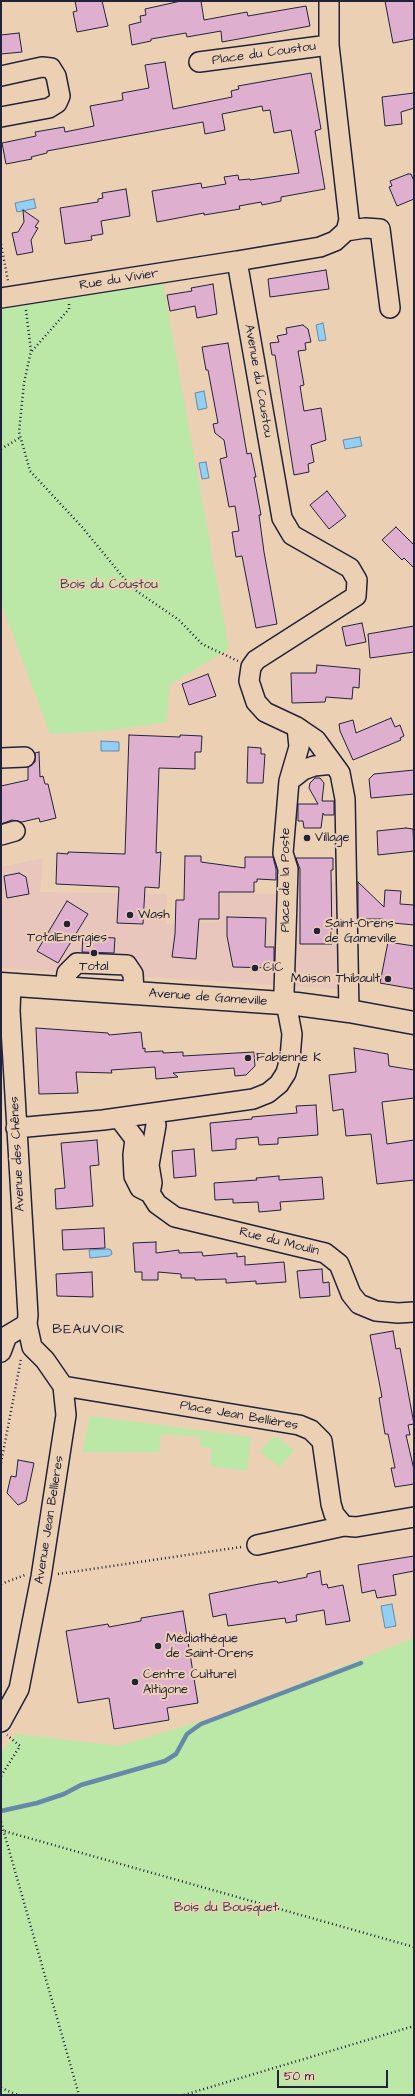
<!DOCTYPE html>
<html>
<head>
<meta charset="utf-8">
<style>
  body { margin:0 }
  #map { position:relative; width:415px; height:2096px; overflow:hidden; background:#ecd0b3; font-family:"Architects Daughter",sans-serif }
  canvas { display:block }
  .frame { position:absolute; inset:0; border:2px solid #22223b; pointer-events:none }
  .scale { position:absolute; left:277px; top:2070px; width:111px; height:18px; box-sizing:border-box; border:2px solid #22223b; border-top:0; padding-left:5px; font-size:12px; line-height:14px; white-space:nowrap; color:#22223b; -webkit-text-stroke:3px #ecd0b3; paint-order:stroke }
</style>
</head>
<body>
<div id="map">
<canvas width="415" height="2096"></canvas>
<div class="frame"></div>
<div class="scale">50 m</div>
</div>
<script>
const g = document.querySelector('canvas').getContext('2d');
g.lineJoin = 'round';
function fill(path, color) { g.fillStyle = color; g.fill(path, 'evenodd'); }
const poly = rows => new Path2D(rows.map(r => 'M' + r).join(''));
function trace(path, color, width, dash) { g.strokeStyle = color; g.lineWidth = width; g.lineCap = dash ? 'butt' : 'round'; g.setLineDash(dash || []); g.stroke(path); }
function write(font, color, halo, rows, align = 'center') {
  g.font = font + ' "Architects Daughter",sans-serif'; g.lineWidth = 4; g.setLineDash([]); g.textBaseline = 'middle'; g.strokeStyle = halo; g.fillStyle = color; for (const [text, x, y, turn = 0] of rows) {
    g.save(); g.translate(x, y); g.rotate((+turn || 0) * Math.PI / 180); g.textAlign = isNaN(turn) ? turn : align; if (halo) g.strokeText(text, 0, 0); g.fillText(text, 0, 0); g.restore();
  }
}
fill(poly([
  [43,858,40,892,167,894,166,924,220,922,222,893,278,894,278,883,337,882,337,989,1,968,1,867]
]), '#e8c6bb');
fill(poly([
  [162,278,229,649,169,685,167,722,106,731,50,734,1,603,1,309],
  [90,1416,251,1437,247,1471,210,1466,212,1449,200,1446,201,1437,161,1434,159,1452,82,1452],
  [274,1435,294,1450,280,1467,260,1452],
  [414,1638,414,2095,1,2095,1,1752,16,1734,119,1746,221,1715]
]), '#bbe8a6');
const water = poly([
  [34,199,36,208,17,212,15,203,34,199],
  [323,323,326,340,319,341,316,325,323,323],
  [204,391,207,408,198,410,195,393,204,391],
  [360,437,362,446,345,449,343,440,360,437],
  [206,462,209,478,202,479,199,463,206,462],
  [101,741,119,742,119,751,101,751,101,741],
  [108,1249,111,1250,112,1254,109,1256,90,1258,89,1250,108,1249],
  [392,1604,396,1626,385,1628,381,1606,392,1604]
]);
fill(water, '#93cef3');
trace(water, '#6689a9', 1);
trace(poly([
  [1,1811,37,1803,64,1794,81,1785,165,1761,176,1754,187,1734,201,1724,361,1663]
]), '#6689a9', 4.5);
const building = poly([
  [75,1,102,1,108,26,77,32,73,12,77,11,75,1],
  [181,1,201,1,204,20,247,12,248,16,306,6,310,26,222,42,221,31,187,37,186,33,151,39,151,41,132,45,129,25,141,22,140,16,146,15,145,9,181,1],
  [385,1,414,1,414,39,393,43,385,1],
  [19,33,22,52,1,54,1,35,19,33],
  [165,62,173,109,232,97,231,91,239,89,238,86,311,73,321,129,315,131,325,189,281,197,281,201,262,205,261,202,239,206,240,209,204,215,204,213,157,222,152,191,201,183,202,188,226,184,224,177,238,175,239,180,250,179,250,180,299,173,291,130,274,133,270,110,263,111,262,106,222,114,225,130,205,134,203,122,47,151,47,153,31,157,32,159,6,164,2,143,36,136,35,132,64,127,65,132,94,126,90,106,123,100,122,93,149,88,145,65,165,62],
  [414,93,414,108,401,112,402,124,385,126,382,97,414,93],
  [408,174,411,174,414,181,414,199,397,206,389,187,392,186,390,181,408,174],
  [126,189,130,216,101,221,103,234,91,236,92,240,65,244,60,208,98,202,98,199,103,198,102,193,126,189],
  [23,210,39,221,35,227,38,228,31,240,33,252,17,255,12,233,18,232,24,222,23,210],
  [326,270,329,289,270,297,268,279,326,270],
  [213,284,217,314,197,318,195,306,170,311,167,295,192,291,191,288,213,284],
  [303,325,308,329,311,342,305,343,306,350,298,351,304,385,300,386,304,411,321,408,326,440,311,445,314,462,308,464,309,472,294,475,275,355,272,355,270,343,279,342,277,336,287,334,286,328,303,325],
  [228,343,247,454,251,453,256,477,254,477,261,515,259,515,264,552,277,624,256,628,242,556,236,557,232,532,239,531,235,506,229,507,220,459,227,457,224,440,215,433,213,424,218,423,208,370,206,370,202,347,228,343],
  [327,491,346,516,329,529,310,505,327,491],
  [396,527,414,545,414,568,404,558,402,560,382,540,396,527],
  [362,623,366,642,346,646,342,627,362,623],
  [414,626,414,652,370,658,368,634,414,626],
  [317,665,360,669,359,688,353,687,352,699,326,697,325,702,292,703,291,673,316,673,317,665],
  [208,674,216,696,189,705,182,684,208,674],
  [391,718,395,727,400,725,404,736,400,738,401,740,353,760,340,731,339,724,353,720,356,733,391,718],
  [129,735,180,737,180,735,202,736,201,752,195,752,195,769,159,768,156,853,161,852,159,888,145,887,143,924,117,923,119,887,56,884,57,853,68,854,68,852,125,854,129,735],
  [248,747,261,748,261,754,265,754,263,783,247,783,248,747],
  [39,752,40,777,43,776,45,784,48,784,56,818,40,822,39,818,22,822,12,820,1,824,1,786,28,780,28,767,35,762,35,753,39,752],
  [414,770,414,794,371,798,369,779,374,774,414,770],
  [315,778,320,778,324,783,322,801,334,801,334,815,324,815,323,813,321,828,304,828,303,821,298,821,298,804,318,804,309,788,310,783,315,778],
  [406,828,413,829,414,851,378,855,377,831,406,828],
  [185,856,201,856,201,862,245,868,245,857,273,857,276,869,276,880,257,879,257,882,254,882,254,892,219,892,219,919,199,919,196,959,172,957,175,934,176,900,184,900,185,856],
  [296,858,333,858,333,870,331,870,332,944,300,944,300,869,296,858],
  [19,873,26,877,29,894,7,898,4,876,19,873],
  [358,882,384,907,385,890,401,891,400,904,414,905,414,925,383,922,383,919,358,919,358,882],
  [67,901,88,914,58,963,37,951,67,901],
  [227,917,266,918,265,947,274,947,274,968,233,967,227,936,227,917],
  [83,936,115,938,114,953,82,952,83,936],
  [388,942,414,946,414,989,380,983,388,942],
  [36,1028,108,1033,109,1035,141,1032,143,1049,145,1048,145,1052,163,1051,163,1053,183,1052,183,1056,254,1052,255,1066,246,1075,235,1076,234,1068,173,1073,178,1077,156,1079,155,1067,111,1070,112,1073,76,1072,78,1093,39,1094,36,1028],
  [354,1048,388,1054,389,1066,414,1070,414,1098,382,1102,387,1144,414,1140,414,1180,377,1184,371,1134,346,1136,343,1109,333,1111,329,1075,356,1072,354,1048],
  [316,1105,318,1135,278,1138,278,1144,259,1145,258,1137,236,1139,236,1149,212,1151,210,1123,252,1119,252,1117,297,1113,296,1106,316,1105],
  [97,1140,99,1165,90,1166,93,1206,56,1209,55,1189,65,1188,61,1143,97,1140],
  [194,1149,196,1176,174,1178,172,1151,194,1149],
  [279,1176,279,1180,322,1177,324,1199,280,1202,281,1210,259,1212,258,1202,233,1203,233,1199,215,1200,214,1183,257,1180,256,1178,279,1176],
  [104,1228,105,1248,63,1250,62,1230,104,1228],
  [156,1242,156,1253,179,1250,179,1253,202,1252,203,1256,237,1253,237,1257,245,1256,245,1265,284,1262,286,1282,256,1284,256,1281,226,1283,226,1279,195,1280,195,1278,181,1278,181,1274,158,1272,158,1280,142,1280,142,1272,135,1272,133,1243,156,1242],
  [322,1269,323,1283,329,1282,330,1296,300,1298,297,1271,322,1269],
  [92,1272,93,1297,57,1296,56,1274,92,1272],
  [393,1331,396,1349,400,1348,414,1424,408,1425,410,1435,406,1435,414,1470,414,1484,395,1487,391,1468,395,1468,388,1434,385,1434,379,1398,382,1397,370,1335,393,1331],
  [18,1460,34,1463,26,1501,18,1505,7,1493,11,1476,16,1477,18,1460],
  [414,1556,414,1571,393,1575,396,1595,377,1598,375,1590,362,1593,358,1565,414,1556],
  [320,1571,322,1585,327,1584,328,1588,343,1585,350,1621,326,1625,324,1610,296,1615,297,1621,286,1623,285,1618,228,1626,226,1614,213,1617,209,1594,259,1584,277,1581,278,1583,307,1577,307,1574,320,1571],
  [183,1611,198,1703,167,1708,169,1720,114,1729,109,1698,78,1703,66,1631,108,1624,109,1627,141,1621,141,1618,183,1611]
]);
fill(building, '#dfafcf');
trace(building, '#22223b', 1);
const minor = poly([
  [329,1,329,45,349,220,346,231,335,241,320,247,237,261,282,518,292,535,350,568,357,580,356,596,256,660,251,667,249,681,256,702,265,712,297,727,316,740,340,773,345,799,349,1011],
  [199,62,329,45],
  [1,76,42,67,51,68,56,76,60,96,57,103,49,108,1,117],
  [346,231,365,228,380,229,390,308],
  [1,298,237,261],
  [1,758,25,757],
  [289,781,303,770,314,766,333,764],
  [1,835,15,831],
  [65,988,67,973,77,963,127,965,133,974,134,993],
  [119,1118,135,1139,133,1155,134,1176,140,1188,150,1193,157,1204,175,1217,325,1253,339,1264,351,1294,359,1304,376,1311,398,1313,414,1312],
  [16,1128,103,1120,253,1099,268,1093,279,1084,286,1073,290,1058,292,1034,284,992,288,869,283,853,289,781,299,747,297,727],
  [150,1193,152,1183,149,1165,156,1125],
  [1,1352,7,1336,27,1324],
  [63,1386,299,1425,311,1430,322,1441,331,1504,334,1514,344,1526],
  [257,1545,344,1526,356,1527,414,1517],
  [1,1722,19,1689,41,1577,66,1415,63,1386,45,1360,32,1347,27,1324,28,1315,10,1011,11,984]
]);
const major = poly([
  [1,984,297,1004,349,1011,414,1023]
]);
trace(minor, '#22223b', 22);
trace(major, '#22223b', 25);
trace(poly([
  [1,244,8,281],
  [26,310,31,351,24,383,19,432,30,471,82,527,132,588,179,620,202,644,238,661],
  [32,351,69,309,69,304],
  [1,449,21,437],
  [1,1463,21,1359],
  [58,1574,241,1547],
  [1,1584,25,1575],
  [1,1776,20,1746,7,1735],
  [1,1822,79,2095],
  [1,1832,4,1831,414,1947],
  [1,2088,18,2095],
  [184,2095,414,2026]
]), '#22223b', 2.5, [1, 3]);
trace(minor, '#ecd0b3', 19);
trace(major, '#ecd0b3', 22);
for (const [x, y, r, color] of [
  [307,838,4,"#22223b"],
  [130,915,4,"#22223b"],
  [67,924,4,"#22223b"],
  [317,931,4,"#22223b"],
  [94,953,4,"#22223b"],
  [255,968,4,"#22223b"],
  [388,979,4,"#22223b"],
  [248,1058,4,"#22223b"],
  [158,1646,4,"#22223b"],
  [135,1682,4,"#22223b"]
]) { const dot = new Path2D(); dot.arc(x, y, r, 0, 2 * Math.PI); g.fillStyle = color; g.fill(dot); trace(dot, '#ecd0b3', 1.5); }
write('13px', '#22223b', '#ecd0b3', [
  ["Place du Coustou",264,54,-8],
  ["Rue du Vivier",119,280,-9],
  ["Avenue du Coustou",258,381,80],
  ["Place de la Poste",286,880,-90],
  ["Avenue de Gameville",208,998,4],
  ["Avenue des Chênes",18,1154,-93],
  ["Rue du Moulin",279,1242,14],
  ["Place Jean Bellières",239,1416,10],
  ["Avenue Jean Bellieres",50,1520,-81]
]);
write('13px', '#39404b', '#ecd0b3', [
  ["Bois du Coustou",109,585],
  ["Bois du Bousquet",226,1908]
]);
write('13px', '#22223b', '#ecd0b3', [
  ["Village",315,838],
  ["Wash",138,915],
  ["Saint-Orens",325,924],
  ["de Gameville",325,939],
  ["TotalEnergies",67,938,"center"],
  ["Total",94,967,"center"],
  ["CIC",263,968],
  ["Maison Thibault",380,979,"right"],
  ["Fabienne K",256,1058],
  ["Médiathèque",166,1639],
  ["de Saint-Orens",166,1654],
  ["Centre Culturel",143,1675],
  ["Altigone",143,1690]
], 'left');
g.letterSpacing = '1px';
write('14px', '#22223b', '#ecd0b3', [
  ["BEAUVOIR",89,1330]
]);
g.letterSpacing = '0px';
</script>
</body>
</html>
